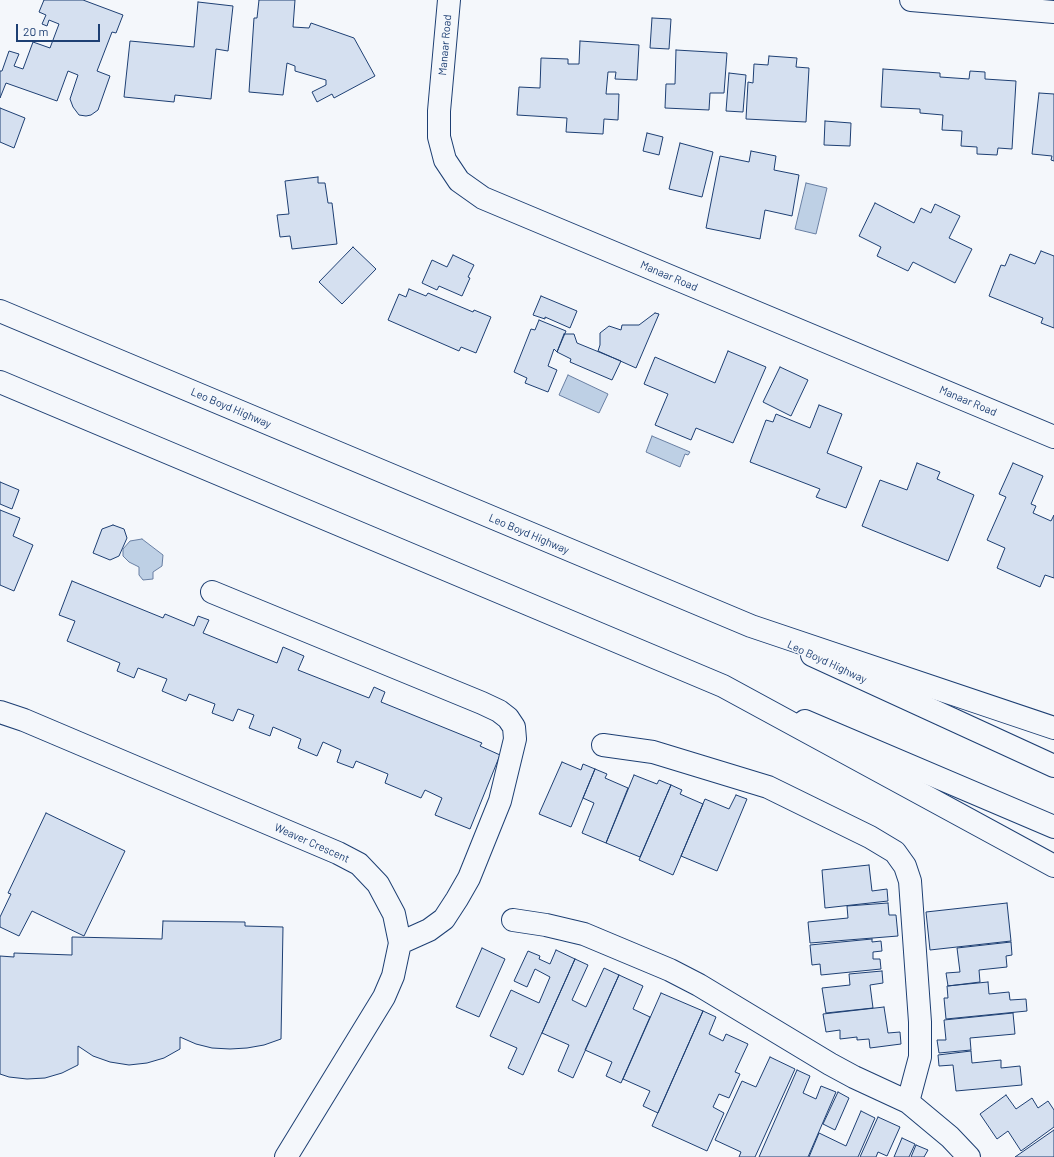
<!DOCTYPE html>
<html>
<head>
<meta charset="utf-8">
<style>
  body { margin:0 }
  #map { position:relative; width:1054px; height:1157px; overflow:hidden; background:#f4f7fb; font-family:Barlow,sans-serif }
  canvas { display:block }
  .scale { position:absolute; left:16px; top:24px; width:84px; height:18px; box-sizing:border-box; border:2px solid #1d3f73; border-top:0; padding-left:5px; font-size:12px; line-height:14px; white-space:nowrap; color:#1d3f73; -webkit-text-stroke:3px #f4f7fb; paint-order:stroke }
</style>
</head>
<body>
<div id="map">
<canvas width="1054" height="1157"></canvas>
<div class="scale">20 m</div>
</div>
<script>
const g = document.querySelector('canvas').getContext('2d');
g.lineJoin = 'round';
function fill(path, color) { g.fillStyle = color; g.fill(path, 'evenodd'); }
const poly = rows => new Path2D(rows.map(r => 'M' + r).join(''));
function trace(path, color, width, dash) { g.strokeStyle = color; g.lineWidth = width; g.lineCap = dash ? 'butt' : 'round'; g.setLineDash(dash || []); g.stroke(path); }
function write(font, color, halo, rows, align = 'center') {
  g.font = font + ' Barlow,sans-serif'; g.lineWidth = 3; g.setLineDash([]); g.textBaseline = 'middle'; g.strokeStyle = halo; g.fillStyle = color; for (const [text, x, y, turn = 0] of rows) {
    g.save(); g.translate(x, y); g.rotate((+turn || 0) * Math.PI / 180); g.textAlign = isNaN(turn) ? turn : align; if (halo) g.strokeText(text, 0, 0); g.fillText(text, 0, 0); g.restore();
  }
}
const water = poly([
  [806,183,827,188,816,234,795,229,806,183],
  [568,375,608,394,599,413,559,395,568,375],
  [652,436,690,452,688,455,685,454,680,467,646,452,652,436],
  [142,539,163,555,162,566,153,572,153,579,143,580,139,575,139,567,129,562,123,556,123,549,130,541,142,539]
]);
fill(water, '#bed0e5');
trace(water, '#687fa3', 1);
const building = poly([
  [44,0,83,0,123,15,116,33,112,32,97,71,110,76,98,110,91,115,86,116,79,115,73,107,70,99,78,75,68,71,57,101,6,83,0,98,0,71,2,71,9,51,19,54,14,66,23,69,33,42,50,48,59,24,49,20,47,26,42,24,46,15,39,12,44,0],
  [259,0,295,0,293,27,309,28,311,23,354,38,375,76,334,98,332,94,317,102,312,92,326,85,326,80,295,71,295,66,287,63,283,95,249,92,254,18,257,18,259,0],
  [198,2,233,6,228,51,216,49,211,99,175,95,174,102,124,97,130,41,194,47,198,2],
  [652,18,671,19,669,49,650,48,652,18],
  [580,41,639,45,637,80,615,79,616,72,608,72,606,94,619,94,618,120,604,119,603,134,566,132,567,118,517,115,519,87,540,88,541,58,568,59,568,64,579,64,580,41],
  [676,50,727,53,724,93,710,93,709,110,665,108,666,84,675,84,676,50],
  [769,56,797,58,796,67,809,68,806,122,746,119,748,82,753,83,754,64,768,65,769,56],
  [883,69,940,73,940,77,969,79,970,71,985,72,985,79,1016,81,1012,149,998,148,997,155,977,154,977,147,961,146,962,131,942,130,943,115,920,113,920,109,881,107,883,69],
  [729,73,746,75,743,112,726,111,729,73],
  [1039,93,1054,94,1054,161,1051,160,1052,156,1032,154,1039,93],
  [0,108,25,118,14,148,0,142,0,108],
  [825,121,851,123,850,146,824,145,825,121],
  [647,133,663,137,659,155,643,151,647,133],
  [680,143,713,152,702,197,669,189,680,143],
  [751,151,776,156,774,170,799,175,792,216,765,210,760,239,706,228,720,156,749,162,751,151],
  [318,177,318,183,325,183,328,203,332,203,337,244,292,249,290,236,280,237,277,215,289,214,285,181,318,177],
  [875,203,914,223,921,208,931,213,935,204,960,216,949,238,972,249,955,283,913,262,908,271,877,256,881,247,859,236,875,203],
  [353,247,376,269,342,304,319,282,353,247],
  [1041,251,1054,256,1054,328,1041,323,1043,318,989,296,1001,265,1005,266,1010,254,1035,264,1041,251],
  [453,255,474,265,468,277,470,278,462,296,439,286,437,290,422,283,432,260,447,267,453,255],
  [409,289,426,296,428,293,473,312,474,310,491,317,476,353,461,347,459,351,388,320,399,294,406,297,409,289],
  [541,296,577,311,570,328,545,317,545,319,533,315,541,296],
  [655,313,659,314,636,368,598,351,600,345,600,333,609,326,621,330,622,325,639,325,655,313],
  [539,320,566,331,557,352,554,349,548,366,557,370,548,392,525,383,527,378,514,372,531,329,535,330,539,320],
  [564,334,574,334,577,343,621,361,612,380,570,362,571,359,557,352,564,334],
  [728,351,766,367,733,443,696,428,691,440,655,425,668,394,644,384,655,357,715,383,728,351],
  [780,367,808,380,791,416,763,402,780,367],
  [819,405,842,414,827,453,862,467,846,508,816,497,820,489,750,462,766,420,773,422,776,414,810,428,819,405],
  [917,463,940,472,937,479,974,495,948,561,862,526,880,480,907,490,917,463],
  [1013,463,1043,476,1031,504,1036,506,1033,513,1051,521,1054,515,1054,578,1045,575,1040,587,997,568,1005,548,987,540,1006,497,999,494,1013,463],
  [0,482,19,490,12,509,0,504,0,482],
  [0,510,20,518,13,536,33,545,14,591,0,585,0,510],
  [113,525,124,529,127,538,119,556,110,560,93,553,102,529,113,525],
  [72,581,163,618,165,614,194,626,198,616,209,620,203,633,277,663,283,647,304,656,298,670,369,698,374,687,385,692,381,702,482,743,480,746,500,755,470,829,435,815,442,798,425,790,421,798,385,783,388,774,356,761,353,768,337,762,341,750,323,742,317,756,298,748,301,739,273,727,270,736,249,728,254,715,238,709,233,721,212,713,215,704,189,694,186,701,162,691,167,679,138,668,134,678,117,671,120,663,67,641,75,621,59,615,72,581],
  [562,762,581,770,583,764,595,769,571,827,539,814,562,762],
  [595,769,607,774,605,778,628,788,606,843,582,833,594,803,583,798,595,769],
  [634,775,657,784,659,780,671,785,640,857,606,843,634,775],
  [671,785,682,790,680,794,703,804,673,875,639,860,671,785],
  [736,795,747,799,717,871,681,856,705,799,729,809,736,795],
  [46,813,125,851,84,936,32,911,19,936,0,927,0,917,11,894,8,893,46,813],
  [869,865,872,891,887,889,888,901,825,908,822,870,869,865],
  [888,903,889,915,896,915,898,936,810,943,808,922,848,918,847,906,888,903],
  [1007,903,1011,941,930,950,926,912,1007,903],
  [163,921,245,922,245,926,283,927,281,1039,264,1045,247,1048,230,1049,212,1048,196,1044,180,1037,180,1049,164,1058,147,1063,129,1065,110,1062,93,1056,78,1046,78,1065,62,1073,45,1078,27,1079,9,1077,0,1074,0,956,14,957,14,953,72,955,72,937,162,939,163,921],
  [872,939,872,942,881,941,882,951,873,952,873,959,880,959,881,969,821,975,820,964,812,965,810,945,872,939],
  [1011,942,1012,955,1006,956,1007,967,979,970,980,982,948,986,946,973,960,972,957,948,1011,942],
  [482,948,505,959,479,1017,456,1007,482,948],
  [556,950,575,959,523,1075,508,1068,517,1048,490,1036,511,990,539,1003,550,977,535,969,527,987,514,981,528,951,540,956,539,959,550,964,556,950],
  [575,959,588,965,572,1000,586,1007,604,968,619,975,573,1078,558,1071,569,1045,542,1033,575,959],
  [882,971,883,983,870,985,873,1008,826,1013,822,988,850,985,849,974,882,971],
  [619,975,643,986,633,1009,650,1017,621,1083,606,1076,612,1062,585,1050,619,975],
  [988,982,989,994,1009,992,1010,1000,1026,999,1027,1011,946,1019,944,998,948,998,947,986,988,982],
  [661,993,703,1011,658,1113,643,1106,650,1091,623,1079,661,993],
  [884,1007,888,1033,900,1032,901,1044,870,1048,869,1039,857,1040,857,1037,840,1039,840,1030,826,1032,823,1014,884,1007],
  [703,1011,716,1017,709,1034,723,1041,726,1034,748,1044,735,1072,740,1074,729,1098,719,1094,713,1107,724,1113,707,1151,652,1126,703,1011],
  [1013,1013,1015,1034,970,1038,971,1050,939,1053,937,1040,946,1040,944,1020,1013,1013],
  [971,1051,972,1063,1001,1060,1001,1068,1020,1066,1022,1085,956,1091,953,1065,939,1066,938,1055,971,1051],
  [770,1057,795,1069,755,1157,739,1157,741,1152,715,1140,742,1081,756,1087,770,1057],
  [797,1070,810,1076,803,1093,816,1099,821,1086,836,1092,808,1157,759,1157,797,1070],
  [838,1092,849,1098,835,1130,823,1124,838,1092],
  [1006,1095,1016,1109,1032,1098,1038,1108,1048,1101,1054,1110,1054,1127,1021,1151,1008,1131,997,1139,980,1114,1006,1095],
  [861,1111,875,1118,858,1157,809,1157,819,1133,846,1146,861,1111],
  [878,1117,900,1127,887,1156,878,1152,876,1157,860,1157,878,1117],
  [1054,1130,1054,1157,1015,1157,1054,1130],
  [902,1138,915,1144,909,1157,894,1157,902,1138],
  [916,1145,928,1150,924,1157,911,1157,916,1145]
]);
fill(building, '#d5e0f0');
trace(building, '#1d3f73', 1);
const minor = poly([
  [449,0,439,111,439,137,445,160,459,181,483,198,1054,437],
  [911,0,1054,12],
  [212,592,482,703,499,711,508,718,514,727,515,739,500,801,469,878,457,899,444,919,429,930,400,943],
  [0,712,24,720,338,853,359,864,378,884,394,914,400,943,393,976,384,997,286,1157],
  [603,745,653,752,768,787,870,837,895,852,905,866,910,881,920,1022,920,1057,908,1102],
  [513,920,546,925,584,934,670,970,699,985,830,1064,854,1077,908,1102,950,1137,969,1157]
]);
const primary = poly([
  [812,655,1054,766],
  [805,721,1054,827]
]);
const trunk = poly([
  [0,311,751,626,1054,728],
  [0,382,723,686,1054,866]
]);
trace(minor, '#1d3f73', 24);
trace(primary, '#1d3f73', 24);
trace(trunk, '#1d3f73', 24);
trace(minor, '#f4f7fb', 22);
trace(primary, '#f4f7fb', 22);
trace(trunk, '#f4f7fb', 22);
write('11px', '#1d3f73', '#f4f7fb', [
  ["Manaar Road",445,45,-85],
  ["Manaar Road",669,276,23],
  ["Manaar Road",968,401,23],
  ["Leo Boyd Highway",231,408,23],
  ["Leo Boyd Highway",529,534,23],
  ["Leo Boyd Highway",827,662,25],
  ["Weaver Crescent",312,843,24]
]);
</script>
</body>
</html>
